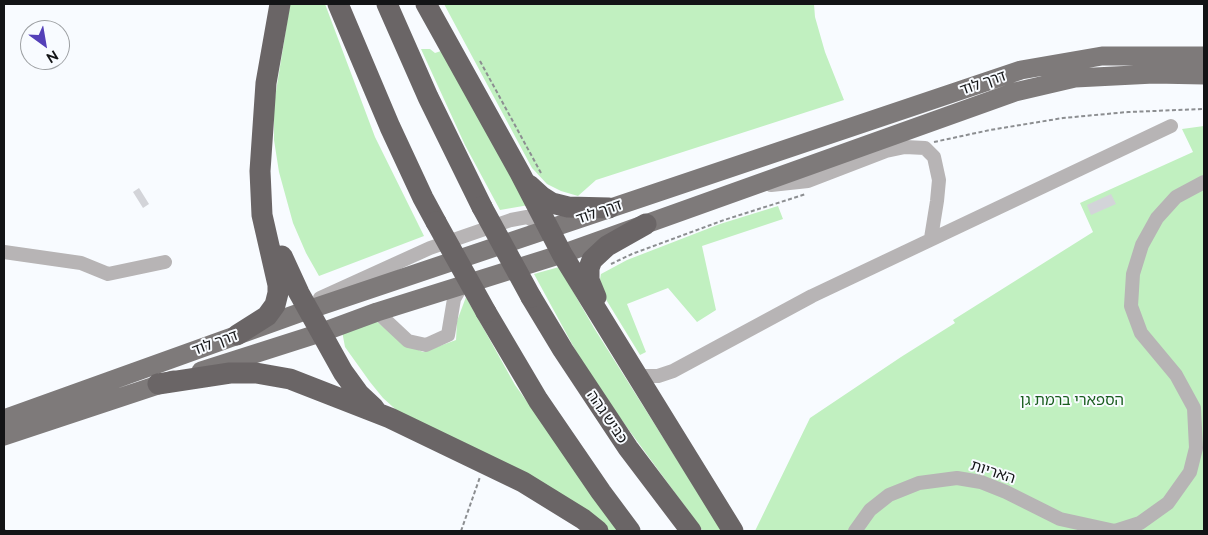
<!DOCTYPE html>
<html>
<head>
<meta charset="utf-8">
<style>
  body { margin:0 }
  #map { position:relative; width:1208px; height:535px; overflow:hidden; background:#f8fbff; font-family:Raleway,sans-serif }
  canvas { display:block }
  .frame { position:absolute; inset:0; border:5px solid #131416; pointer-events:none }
  .north { position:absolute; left:20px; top:20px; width:50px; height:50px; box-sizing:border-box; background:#f8fbff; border:1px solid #9c9fa2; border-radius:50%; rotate:148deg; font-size:14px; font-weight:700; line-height:20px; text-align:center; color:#131416 }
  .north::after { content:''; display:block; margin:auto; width:18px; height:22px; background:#5440b8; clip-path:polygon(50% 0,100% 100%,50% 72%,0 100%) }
</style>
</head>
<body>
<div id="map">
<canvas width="1208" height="535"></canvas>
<div class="frame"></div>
<div class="north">N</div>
</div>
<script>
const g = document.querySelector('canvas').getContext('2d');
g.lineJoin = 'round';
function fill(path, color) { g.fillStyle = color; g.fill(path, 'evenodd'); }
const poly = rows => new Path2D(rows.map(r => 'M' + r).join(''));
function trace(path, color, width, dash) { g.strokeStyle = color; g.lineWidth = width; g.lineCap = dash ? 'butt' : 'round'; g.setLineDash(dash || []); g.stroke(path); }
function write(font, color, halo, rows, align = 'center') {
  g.font = font + ' Raleway,"Noto Sans Hebrew",sans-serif'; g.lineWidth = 4; g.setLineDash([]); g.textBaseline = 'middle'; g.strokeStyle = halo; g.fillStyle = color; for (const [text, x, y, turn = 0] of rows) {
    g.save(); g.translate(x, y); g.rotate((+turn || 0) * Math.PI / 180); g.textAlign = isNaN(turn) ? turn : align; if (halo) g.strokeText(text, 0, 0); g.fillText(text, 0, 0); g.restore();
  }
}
fill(poly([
  [290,4,325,4,375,137,424,236,319,276,306,253,293,223,279,172,274,140,274,104],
  [444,4,814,4,815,17,825,52,844,100,596,180,578,196,561,191,547,184,532,168],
  [421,49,430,49,435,53,441,51,529,205,500,210,465,145],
  [1204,126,1204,531,755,531,810,418,901,357,955,323,953,320,1093,232,1080,203,1193,152,1182,129],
  [778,206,783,219,702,246,716,310,697,322,668,288,627,304,646,352,640,355,602,293,600,279,601,274,627,260,720,224],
  [559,267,594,328,722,531,703,531,590,377,534,274],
  [466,297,515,385,620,531,605,531,403,416,383,398,370,382,345,347,342,331,375,320,403,343,423,352,456,340,457,321]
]), '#c1f0c0');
fill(poly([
  [139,188,149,204,143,208,133,192],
  [1111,194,1116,204,1091,215,1087,205]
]), '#d3d4d9');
trace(poly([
  [480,61,541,173],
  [934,142,990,130,1063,118,1128,112,1204,109],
  [611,264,632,254,724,220,806,194],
  [4,529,5,531],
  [461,531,480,477]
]), '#8c8e91', 2, [4, 2.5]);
trace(poly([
  [771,185,808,181,886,151,905,147,925,148,934,157,939,180,937,201,931,238],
  [4,252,81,263,108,274,165,262],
  [320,298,430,248,511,220,527,217,548,228],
  [377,312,408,341,426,345,448,335,454,299,462,285],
  [643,376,658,376,673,371,812,296,1171,126],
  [855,531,870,510,889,495,919,483,957,478,981,482,1006,492,1060,519,1115,531,1140,523,1168,503,1190,472,1196,448,1194,408,1176,375,1141,333,1131,306,1133,274,1142,245,1157,218,1176,197,1204,182]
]), '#b7b4b5', 14);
trace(poly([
  [201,371,320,333,377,312,562,254,1015,92,1075,78,1154,74,1204,75],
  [4,419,299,313,1021,70,1102,56,1204,56],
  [4,436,173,380]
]), '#7e7a7a', 19);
trace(poly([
  [338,4,390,127,423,198,436,222],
  [387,4,428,97,482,207],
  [426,4,520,173,562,254,733,531],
  [529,185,541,196,552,203,568,207,609,208],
  [282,256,299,293,343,372,359,394,374,408],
  [531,297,563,350,628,448,691,531],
  [596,297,589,280,589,268,592,260,607,246,646,224],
  [486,312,538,400,601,492,630,531],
  [237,335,267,316,275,305,278,293,278,285,262,215,260,171,266,83,280,4],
  [158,384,230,373,256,373,290,379,390,418,523,482,583,519,598,531]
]), '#6a6566', 21);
trace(poly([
  [482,207,531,297],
  [436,222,486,312]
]), '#6a6566', 21);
write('15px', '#131416', '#f8fbff', [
  ["דרך לוד",983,83,-19],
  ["דרך לוד",599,212,-19],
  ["דרך לוד",215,343,-20],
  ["כביש גהה",607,417,56],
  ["האריות",993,472,18]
]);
write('15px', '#195d1e', '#f8fbff', [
  ["הספארי ברמת גן",1072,400]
]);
</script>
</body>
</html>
